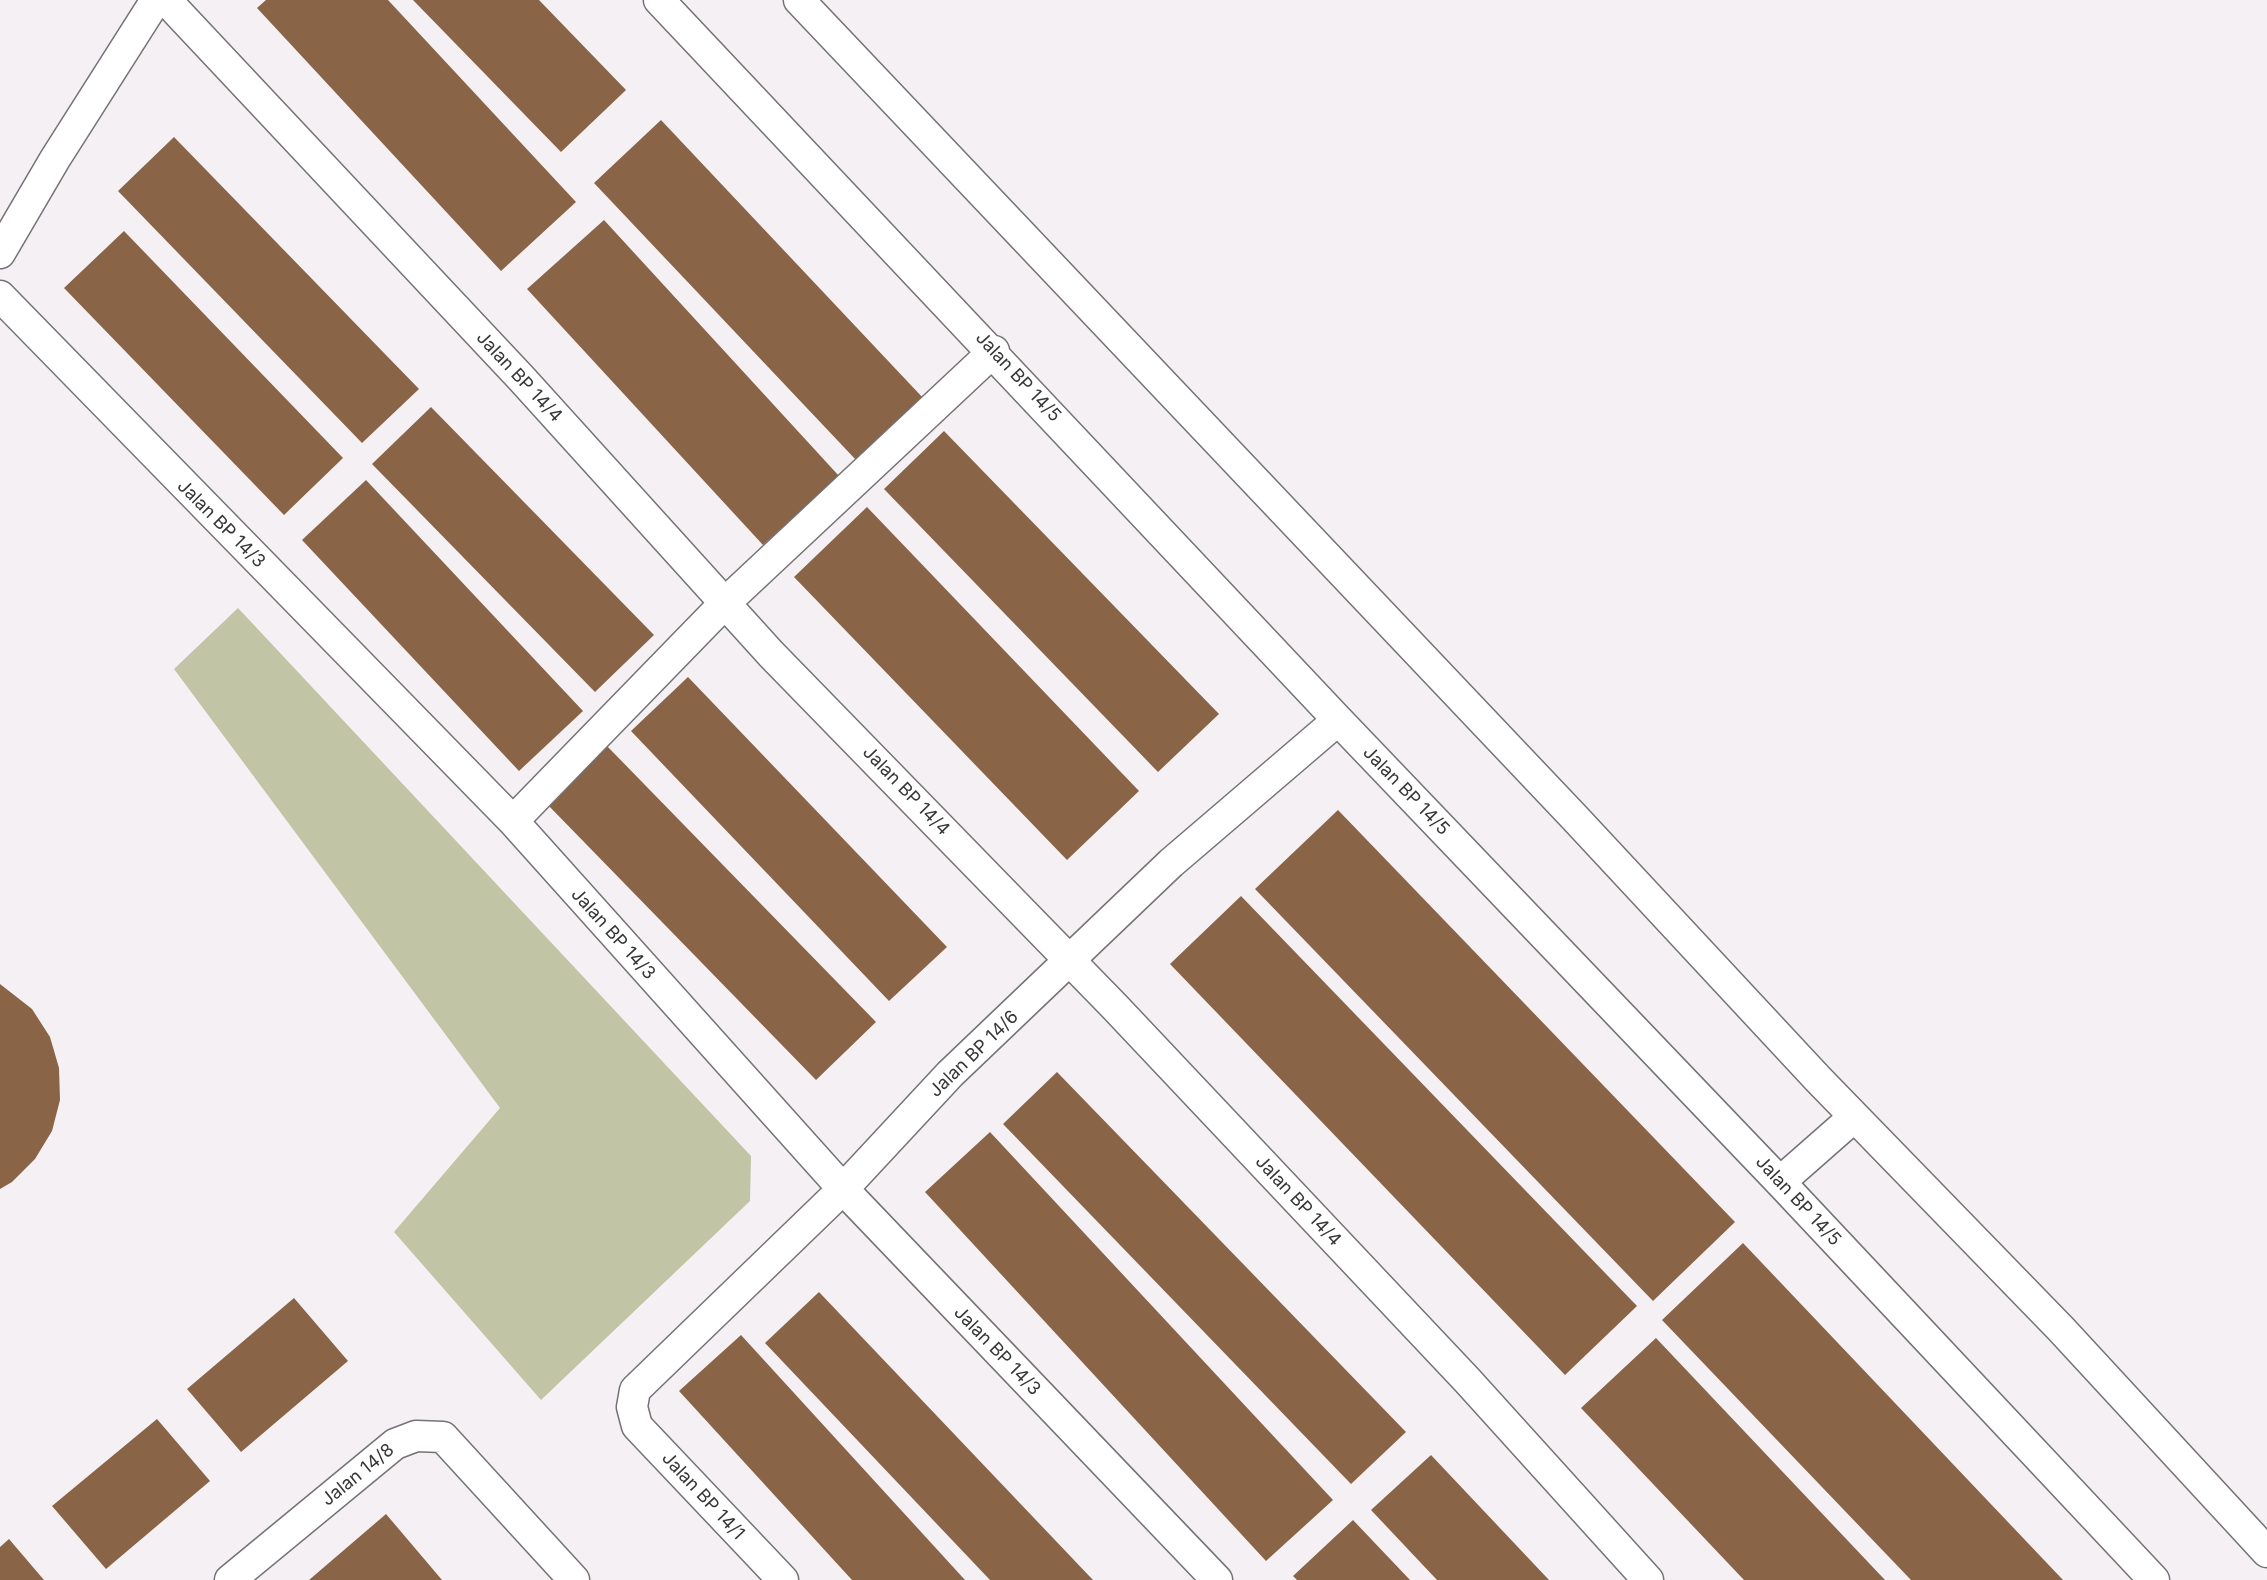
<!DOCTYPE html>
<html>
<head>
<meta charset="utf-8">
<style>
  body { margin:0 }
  canvas { display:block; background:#f4f0f4 }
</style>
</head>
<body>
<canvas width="2267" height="1580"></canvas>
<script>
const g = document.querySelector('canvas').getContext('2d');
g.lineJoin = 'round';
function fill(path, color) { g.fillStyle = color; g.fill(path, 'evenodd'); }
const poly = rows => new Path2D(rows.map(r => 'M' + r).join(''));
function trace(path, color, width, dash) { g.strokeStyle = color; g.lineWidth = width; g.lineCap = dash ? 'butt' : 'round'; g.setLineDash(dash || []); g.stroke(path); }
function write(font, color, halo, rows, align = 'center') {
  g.font = font + ' Inter,sans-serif'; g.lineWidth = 7; g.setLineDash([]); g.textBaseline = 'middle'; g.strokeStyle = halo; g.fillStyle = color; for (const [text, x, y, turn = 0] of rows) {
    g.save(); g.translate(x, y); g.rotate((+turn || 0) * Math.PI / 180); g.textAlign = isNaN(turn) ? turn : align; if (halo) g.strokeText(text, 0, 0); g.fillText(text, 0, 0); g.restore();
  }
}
fill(poly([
  [238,608,751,1156,750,1201,541,1400,394,1232,500,1108,174,669]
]), '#c1c4a5');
fill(poly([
  [266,0,388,0,576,202,501,271,257,8],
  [413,0,539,0,626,90,561,152],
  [661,120,924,399,857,461,594,183],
  [174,137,419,389,362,443,118,191],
  [604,220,839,476,763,545,527,289],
  [124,231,343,458,284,515,64,288],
  [431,407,654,635,595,692,372,464],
  [944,431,1219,714,1158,772,884,489],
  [366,480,583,711,519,771,302,540],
  [867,507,1139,791,1067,860,794,577],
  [688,677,947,947,889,1001,631,731],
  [606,745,876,1022,816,1080,546,803],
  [1338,810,1735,1222,1653,1301,1255,889],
  [1241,896,1637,1306,1565,1375,1170,964],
  [0,984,32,1009,50,1037,59,1068,60,1100,52,1131,35,1159,12,1182,0,1189],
  [1057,1072,1406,1432,1351,1484,1003,1124],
  [990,1132,1333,1500,1266,1561,925,1192],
  [1743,1243,2063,1580,1911,1580,1662,1320],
  [819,1292,1093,1580,990,1580,765,1343],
  [294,1298,348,1361,241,1452,187,1389],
  [741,1335,965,1580,852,1580,679,1391],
  [1656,1338,1885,1580,1744,1580,1581,1408],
  [157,1419,210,1481,106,1569,52,1506],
  [1431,1455,1549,1580,1437,1580,1371,1510],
  [386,1514,442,1580,309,1580],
  [1353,1520,1410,1580,1297,1580,1293,1576],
  [9,1539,44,1580,0,1580,0,1547]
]), '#8a6446');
const minor = poly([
  [166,0,522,379,771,654,1115,1007,1467,1380,1648,1580],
  [659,0,1338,720,1780,1182,2154,1580],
  [799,0,1575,818,1818,1079,2061,1329,2267,1552],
  [0,253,55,159,156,0],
  [0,296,513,821,843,1189,1217,1580],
  [513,821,725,603,994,351],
  [1780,1182,1854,1117],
  [230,1580,395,1444,416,1436,443,1437,574,1580],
  [783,1580,637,1426,632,1407,635,1390,843,1189,950,1074,1171,863,1338,720]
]);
trace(minor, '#757275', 33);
trace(minor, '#fff', 30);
write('18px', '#383738', '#fff', [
  ["Jalan BP 14/4",519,377,47],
  ["Jalan BP 14/5",1018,377,47],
  ["Jalan BP 14/3",221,524,45],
  ["Jalan BP 14/4",906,791,46],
  ["Jalan BP 14/5",1406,791,46],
  ["Jalan BP 14/3",613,934,48],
  ["Jalan BP 14/6",974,1054,-44],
  ["Jalan BP 14/4",1298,1201,47],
  ["Jalan BP 14/5",1798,1201,47],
  ["Jalan BP 14/3",997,1351,46],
  ["Jalan 14/8",358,1475,-39],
  ["Jalan BP 14/1",703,1496,47]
]);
</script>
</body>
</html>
